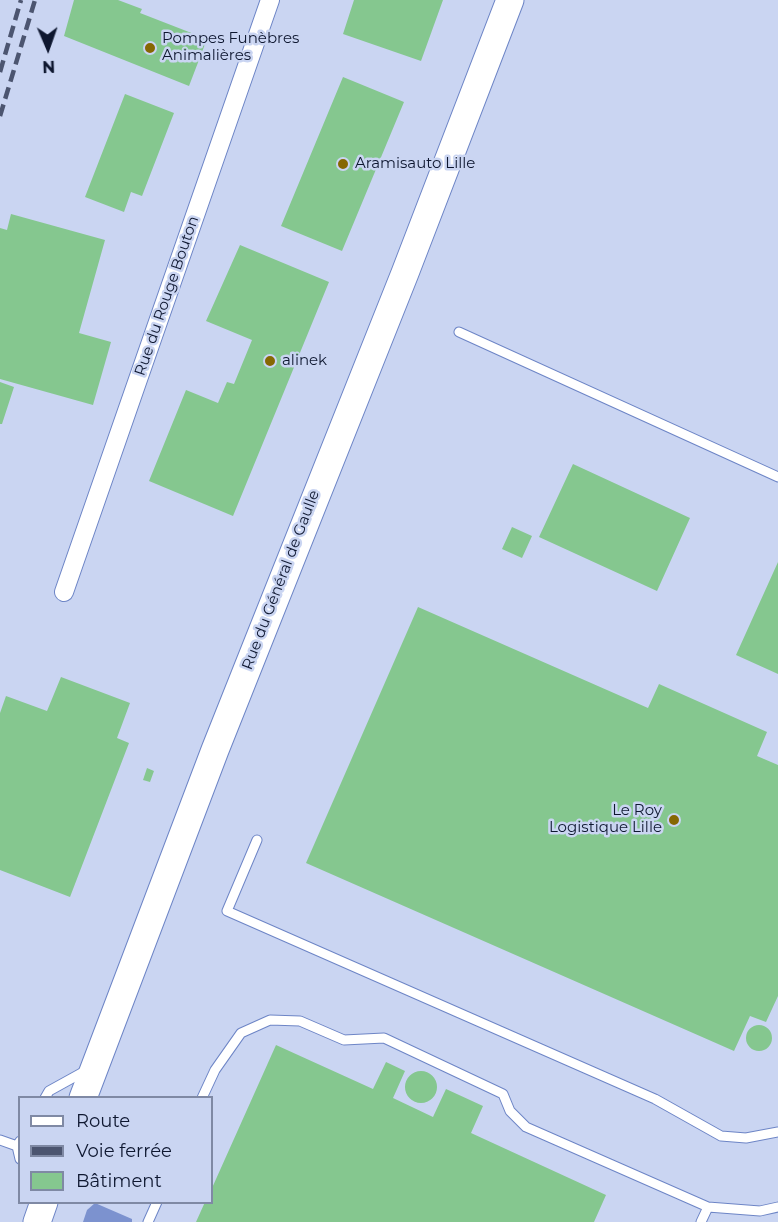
<!DOCTYPE html>
<html>
<head>
<meta charset="utf-8">
<style>
  body { margin:0 }
  #map { position:relative; width:778px; height:1222px; overflow:hidden; background:#cad5f2; font-family:Montserrat,sans-serif }
  canvas { display:block }
  .legend { position:absolute; left:18px; top:1096px; width:195px; height:108px; box-sizing:border-box; background:#cad5f2; border:2px solid #7f89a4; margin:0; padding:8px 10px; list-style:none; font-size:18px; color:#0e1730 }
  .legend li { display:flex; align-items:center; gap:12px; height:30px }
  .legend b { width:30px; border:2px solid #7f89a4 }
  .north { position:absolute; left:18px; top:18px; width:60px; height:60px; -webkit-text-stroke:4px #cad5f2; paint-order:stroke; rotate:178deg; font-size:16px; font-weight:700; line-height:24px; text-align:center; color:#0e1730 }
  .north::after { content:''; display:block; margin:auto; width:21px; height:27px; background:#0e1730; clip-path:polygon(50% 0,100% 100%,50% 72%,0 100%) }
</style>
</head>
<body>
<div id="map">
<canvas width="778" height="1222"></canvas>
<ul class="legend">
<li><b style="height:8px;background:#fff"></b>Route</li>
<li><b style="height:8px;background:#4c5570"></b>Voie ferrée</li>
<li><b style="height:16px;background:#85c78f"></b>Bâtiment</li>
</ul>
<div class="north">N</div>
</div>
<script>
const g = document.querySelector('canvas').getContext('2d');
g.lineJoin = 'round';
function fill(path, color) { g.fillStyle = color; g.fill(path, 'evenodd'); }
const poly = rows => new Path2D(rows.map(r => 'M' + r).join(''));
function trace(path, color, width, dash) { g.strokeStyle = color; g.lineWidth = width; g.lineCap = dash ? 'butt' : 'round'; g.setLineDash(dash || []); g.stroke(path); }
function write(font, color, halo, rows, align = 'center') {
  g.font = font + ' Montserrat,sans-serif'; g.lineWidth = 5; g.setLineDash([]); g.textBaseline = 'middle'; g.strokeStyle = halo; g.fillStyle = color; for (const [text, x, y, turn = 0] of rows) {
    g.save(); g.translate(x, y); g.rotate((+turn || 0) * Math.PI / 180); g.textAlign = isNaN(turn) ? turn : align; if (halo) g.strokeText(text, 0, 0); g.fillText(text, 0, 0); g.restore();
  }
}
fill(poly([
  [95,1203,132,1219,132,1222,83,1222,87,1210]
]), '#7c92cf');
fill(poly([
  [74,0,118,0,142,9,140,13,207,39,189,86,64,36],
  [354,0,443,0,421,61,343,34],
  [343,77,404,102,342,251,281,226],
  [125,94,174,113,142,196,131,192,124,212,85,197],
  [11,214,105,240,79,333,111,342,93,405,0,379,0,228,7,230],
  [240,245,329,282,233,516,149,481,186,390,218,403,227,382,234,384,252,340,206,321],
  [0,382,14,387,2,424,0,424],
  [573,464,690,518,657,591,539,537],
  [512,527,532,536,522,558,502,549],
  [778,562,778,674,736,655],
  [418,607,648,708,659,684,767,732,757,756,778,765,778,996,766,1022,750,1016,734,1051,306,863],
  [61,677,130,703,117,738,129,743,70,897,0,870,0,713,6,696,47,711],
  [147,768,154,771,150,782,143,780],
  '746 1038a13 13 0 1 1 26 0a13 13 0 1 1-26 0Z',
  [276,1045,373,1089,386,1062,405,1071,393,1098,433,1117,446,1089,483,1106,471,1133,606,1195,594,1222,196,1222,205,1202,212,1202,212,1188],
  '405 1087a16 16 0 1 1 32 0a16 16 0 1 1-32 0Z'
]), '#85c78f');
const service = poly([
  [459,332,778,477],
  [257,840,227,911,655,1099,721,1136,746,1138,778,1132],
  [45,1098,49,1091,87,1070],
  [202,1098,215,1070,241,1033,270,1020,300,1021,344,1040,384,1038,503,1094,510,1111,526,1127,708,1207,760,1211,778,1207],
  [0,1140,17,1146],
  [20,1141,17,1146,20,1159],
  [148,1222,157,1202],
  [701,1222,708,1207]
]);
const minor = poly([
  [64,592,270,0]
]);
const primary = poly([
  [83,1098,215,750,405,273,510,0],
  [37,1222,44,1202]
]);
trace(service, '#6d85c6', 11);
trace(minor, '#6d85c6', 20);
trace(primary, '#6d85c6', 29);
trace(service, '#fff', 9);
trace(minor, '#fff', 18);
trace(primary, '#fff', 27);
trace(poly([
  [0,72,21,0],
  [0,116,35,0]
]), '#4c5570', 4.5, [12, 6]);
for (const [x, y, r, color] of [
  [150,48,6,"#866803"],
  [343,164,6,"#866803"],
  [270,361,6,"#866803"],
  [674,820,6,"#866803"]
]) { const dot = new Path2D(); dot.arc(x, y, r, 0, 2 * Math.PI); g.fillStyle = color; g.fill(dot); trace(dot, '#cad5f2', 2); }
write('15px', '#0e1730', '#cad5f2', [
  ["Pompes Funèbres",162,39],
  ["Animalières",162,56],
  ["Aramisauto Lille",355,164],
  ["alinek",282,361],
  ["Le Roy",662,811,"right"],
  ["Logistique Lille",662,828,"right"]
], 'left');
write('15px', '#0e1730', '#cad5f2', [
  ["Rue du Rouge Bouton",167,296,-71],
  ["Rue du Général de Gaulle",281,580,-69]
]);
</script>
</body>
</html>
